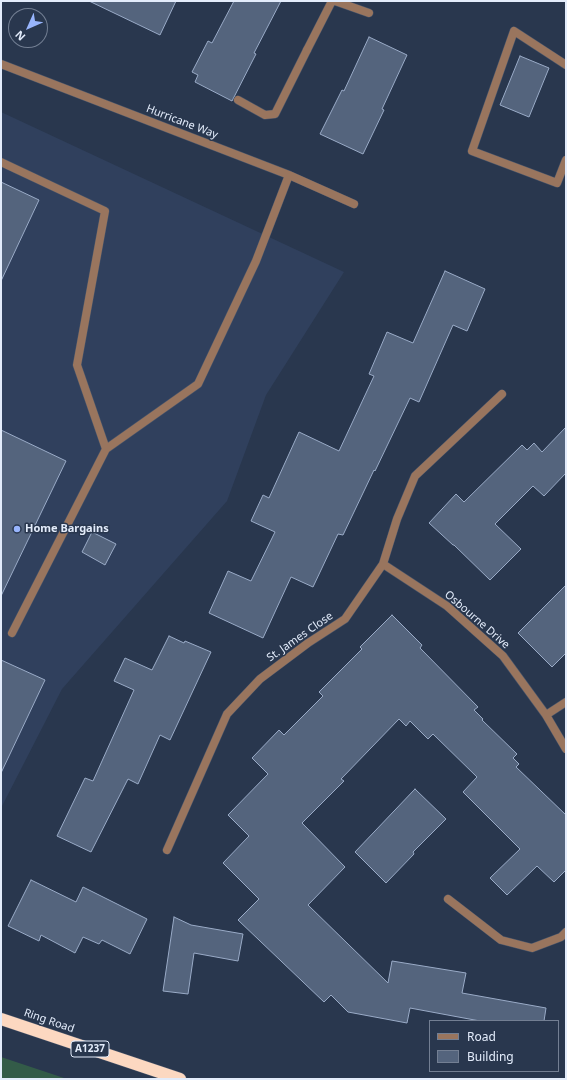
<!DOCTYPE html>
<html>
<head>
<meta charset="utf-8">
<style>
  body { margin:0 }
  #map { position:relative; width:567px; height:1080px; overflow:hidden; background:#29374e; font-family:"Noto Sans",sans-serif }
  canvas { display:block }
  .frame { position:absolute; inset:0; border:2px solid #e3ecfb; pointer-events:none }
  .legend { position:absolute; left:429px; top:1020px; width:130px; height:52px; box-sizing:border-box; background:#29374e; border:1px solid #737f93; margin:0; padding:5px 7px; list-style:none; font-size:12px; color:#e3ecfb }
  .legend li { display:flex; align-items:center; gap:8px; height:20px }
  .legend b { width:20px; border:1px solid #737f93 }
  .north { position:absolute; left:8px; top:8px; width:40px; height:40px; box-sizing:border-box; background:#29374e; border:1px solid #737f93; border-radius:50%; rotate:225deg; font-size:11px; font-weight:700; line-height:16px; text-align:center; color:#e3ecfb }
  .north::after { content:''; display:block; margin:auto; width:14px; height:18px; background:#98b5fd; clip-path:polygon(50% 0,100% 100%,50% 72%,0 100%) }
</style>
</head>
<body>
<div id="map">
<canvas width="567" height="1080"></canvas>
<div class="frame"></div>
<ul class="legend">
<li><b style="height:5px;background:#99755e"></b>Road</li>
<li><b style="height:11px;background:#54647d"></b>Building</li>
</ul>
<div class="north">N</div>
</div>
<script>
const g = document.querySelector('canvas').getContext('2d');
g.lineJoin = 'round';
function fill(path, color) { g.fillStyle = color; g.fill(path, 'evenodd'); }
const poly = rows => new Path2D(rows.map(r => 'M' + r).join(''));
function trace(path, color, width, dash) { g.strokeStyle = color; g.lineWidth = width; g.lineCap = dash ? 'butt' : 'round'; g.setLineDash(dash || []); g.stroke(path); }
function write(font, color, halo, rows, align = 'center') {
  g.font = font + ' "Noto Sans",sans-serif'; g.lineWidth = 3; g.setLineDash([]); g.textBaseline = 'middle'; g.strokeStyle = halo; g.fillStyle = color; for (const [text, x, y, turn = 0] of rows) {
    g.save(); g.translate(x, y); g.rotate((+turn || 0) * Math.PI / 180); g.textAlign = isNaN(turn) ? turn : align; if (halo) g.strokeText(text, 0, 0); g.fillText(text, 0, 0); g.restore();
  }
}
fill(poly([
  [1,112,344,272,266,395,227,501,62,689,1,808]
]), '#30405d');
fill(poly([
  [1,1057,67,1079,1,1079]
]), '#335b48');
const building = poly([
  [89,1,176,1,160,35,89,1],
  [234,1,281,1,254,53,256,54,232,101,195,82,198,75,192,72,208,41,212,43,234,1],
  [369,37,407,55,382,109,384,110,363,154,320,134,342,90,344,91,369,37],
  [520,56,549,68,529,117,500,105,520,56],
  [1,182,39,200,1,281,1,182],
  [445,271,485,289,467,331,453,325,419,402,410,398,375,471,374,470,343,535,338,534,313,587,291,577,263,638,209,613,228,571,251,581,275,532,251,521,263,495,269,498,299,432,339,451,374,376,369,374,387,332,413,343,445,271],
  [566,427,566,473,544,496,533,486,495,524,521,549,490,580,454,545,453,545,429,523,456,494,464,502,522,445,527,450,534,443,542,452,566,427],
  [1,430,66,461,1,596,1,430],
  [92,532,116,544,105,565,82,552,92,532],
  [566,585,566,653,552,667,518,633,566,585],
  [392,615,422,645,420,648,478,707,474,710,483,719,482,720,517,754,513,758,519,764,516,767,566,815,566,870,554,882,537,866,507,895,490,878,520,849,463,792,477,777,433,734,428,739,410,721,406,726,399,719,341,779,344,781,302,823,345,867,308,905,388,983,392,961,466,973,462,993,546,1008,544,1021,480,1021,410,1008,407,1023,348,1012,331,995,324,1002,238,920,259,899,223,863,249,836,228,815,268,774,252,758,279,730,284,735,323,696,319,692,362,649,360,647,392,615],
  [169,636,184,643,185,641,211,652,170,740,160,735,138,784,128,779,91,852,57,836,85,778,93,781,134,690,114,681,125,658,152,670,169,636],
  [1,660,45,680,1,773,1,660],
  [415,789,446,819,413,852,414,854,386,883,355,852,415,789],
  [31,880,76,902,83,887,147,919,130,954,102,940,99,944,83,937,75,953,41,935,39,941,8,926,31,880],
  [174,917,191,925,243,934,238,961,194,953,188,994,163,991,174,917]
]);
fill(building, '#54647d');
trace(building, '#9aabc7', 1);
const lane = poly([
  [1,64,289,175,354,204],
  [566,65,514,31,472,151,557,183,566,160],
  [238,100,265,115,275,114,307,50],
  [1,162,105,211,77,365,106,449,12,633],
  [106,449,198,384,256,261,289,175]
]);
const street = poly([
  [335,1,369,13],
  [307,50,332,1],
  [383,564,447,606,503,656,546,715,566,749],
  [546,715,566,702],
  [167,850,227,714,260,679,308,643,345,619,383,564,397,519,415,476,502,394],
  [448,899,501,940,532,948,561,937,566,932]
]);
const highway = poly([
  [1,1019,180,1079]
]);
trace(lane, '#47546a', 9);
trace(street, '#47546a', 9);
trace(highway, '#47546a', 13);
trace(lane, '#99755e', 8);
trace(street, '#99755e', 8);
trace(highway, '#fcd8c1', 12);
for (const [x, y, r, color] of [
  [17,529,4,"#98b5fd"]
]) { const dot = new Path2D(); dot.arc(x, y, r, 0, 2 * Math.PI); g.fillStyle = color; g.fill(dot); trace(dot, '#29374e', 1.5); }
for (const [x, y, w] of [
  [90,1049,38]
]) { const box = new Path2D(); box.roundRect(x - w / 2, y - 8, w, 16, 3); g.fillStyle = '#29374e'; g.fill(box); trace(box, '#e3ecfb', 1); }
write('bold 10px', '#e3ecfb', null, [
  ["A1237",90,1049]
]);
write('11px', '#e3ecfb', '#29374e', [
  ["Hurricane Way",182,122,21],
  ["Osbourne Drive",477,620,41],
  ["St. James Close",300,637,-35],
  ["Ring Road",49,1021,19]
]);
write('bold 11px', '#e3ecfb', '#29374e', [
  ["Home Bargains",25,529]
], 'left');
</script>
</body>
</html>
